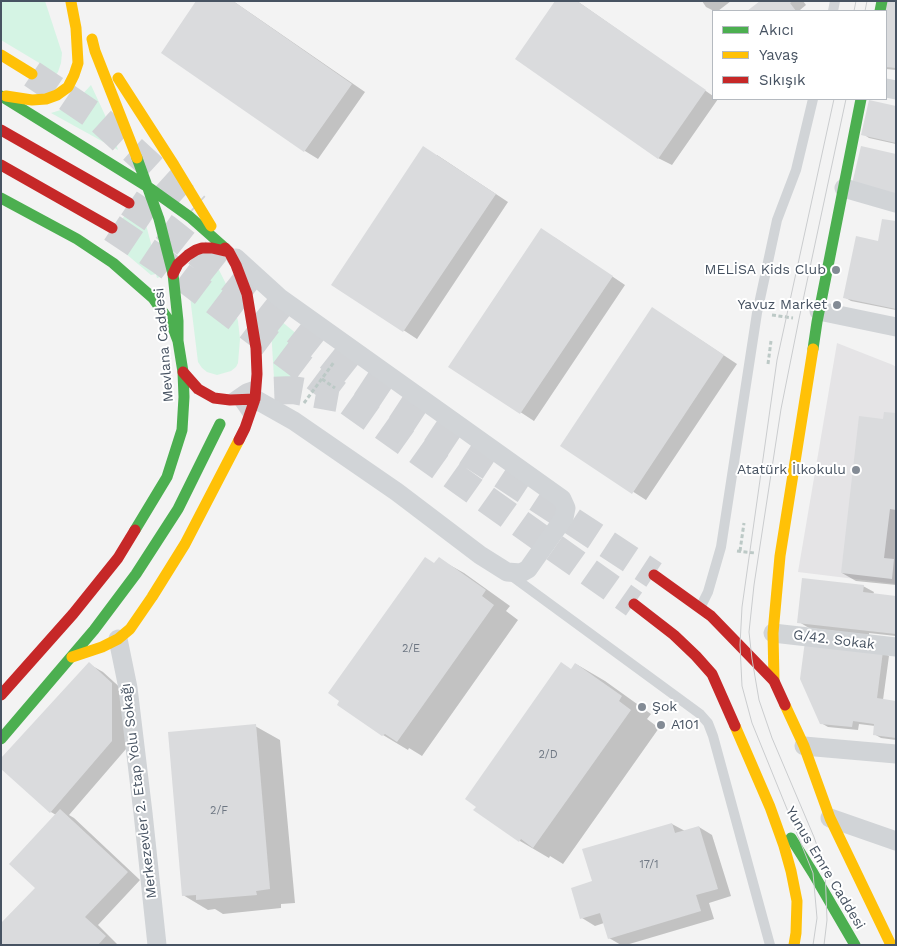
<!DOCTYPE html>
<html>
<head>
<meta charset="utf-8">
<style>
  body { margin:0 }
  #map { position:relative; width:897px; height:946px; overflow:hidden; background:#f3f3f3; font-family:"Work Sans",sans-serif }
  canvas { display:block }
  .frame { position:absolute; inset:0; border:2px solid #475362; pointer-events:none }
  .legend { position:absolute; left:712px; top:10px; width:175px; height:90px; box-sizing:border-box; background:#fff; border:1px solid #b5bac0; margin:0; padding:6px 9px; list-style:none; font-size:15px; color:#475362 }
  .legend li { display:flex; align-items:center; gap:10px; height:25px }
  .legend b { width:25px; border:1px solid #b5bac0 }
</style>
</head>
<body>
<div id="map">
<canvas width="897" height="946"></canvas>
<div class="frame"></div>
<ul class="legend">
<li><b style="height:6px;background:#4caf50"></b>Akıcı</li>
<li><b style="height:6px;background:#ffc107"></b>Yavaş</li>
<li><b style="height:6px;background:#c62828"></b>Sıkışık</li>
</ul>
</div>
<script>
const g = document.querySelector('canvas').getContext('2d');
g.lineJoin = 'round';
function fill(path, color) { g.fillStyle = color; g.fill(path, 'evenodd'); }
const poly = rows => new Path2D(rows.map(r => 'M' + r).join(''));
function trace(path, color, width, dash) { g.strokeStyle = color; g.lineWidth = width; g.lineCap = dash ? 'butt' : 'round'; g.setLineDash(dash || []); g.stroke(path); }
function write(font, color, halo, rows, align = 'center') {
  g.font = font + ' "Work Sans",sans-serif'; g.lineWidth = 4; g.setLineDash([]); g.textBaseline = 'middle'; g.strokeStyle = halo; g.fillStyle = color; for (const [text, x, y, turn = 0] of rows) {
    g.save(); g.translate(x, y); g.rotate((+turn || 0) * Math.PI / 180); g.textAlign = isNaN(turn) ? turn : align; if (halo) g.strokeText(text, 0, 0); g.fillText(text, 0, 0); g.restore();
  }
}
fill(poly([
  [837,343,893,365,896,367,896,584,798,572]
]), '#e5e4e6');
fill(poly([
  [1,1,45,1,62,53,61,63,58,72,52,80,43,85,29,86,41,64,1,40],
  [91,85,111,128,118,150,51,113,64,109,79,98],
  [138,195,160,277,157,278,156,274,151,275,125,253,108,241],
  [207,263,214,266,219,270,229,290,238,321,240,339,238,363,236,367,231,371,217,375,207,372,202,368,198,362,191,305,189,279,193,269,199,265],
  [270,312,309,344,289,372,302,383,288,402,275,395]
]), '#d5f4e4');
fill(poly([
  [233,1,365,92,318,159,305,151,162,52],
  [577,1,713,96,713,99,718,99,672,165,658,158],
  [702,1,731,1,718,11,714,11,706,7],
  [762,1,803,1,806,5,800,10,801,11,749,11],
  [896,2,896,70,886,69,886,14],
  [896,107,896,144,869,138,863,134],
  [437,155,508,202,417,339,333,284],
  [896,223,896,310,851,301,844,297,879,242],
  [554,237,625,285,534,421,450,366],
  [666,317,737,364,646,500,562,446],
  [896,414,896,585,856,581,842,573,884,421],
  [439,559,464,573,510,606,506,611,518,620,422,756,409,748,408,750,383,735,339,704],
  [863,586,874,592,873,595,896,597,896,636,869,633,869,635,809,628,799,622],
  [883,652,889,656,883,700,896,702,896,740,881,738,874,734,875,726,859,724,858,730,828,727,821,723],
  [89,664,103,672,125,692,126,749,69,815,74,818,140,880,98,925,118,945,1,945,36,888,56,815,51,812,1,767],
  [576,664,605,681,651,714,647,719,659,728,563,864,550,856,549,858,520,841,475,810],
  [255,726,280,740,295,903,281,904,281,908,223,914,215,909,208,910,183,895],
  [672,824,685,831,699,827,712,835,731,896,709,903,714,919,626,945,621,945,609,938,604,923,595,926,582,918,593,882]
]), '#0003');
fill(poly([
  [196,1,233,1,352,84,304,152,161,53],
  [555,1,577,1,706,90,658,159,515,59],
  [760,1,793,1,790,3,796,11,747,11],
  [886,1,896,1,896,68,886,67],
  [869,100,896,106,896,143,861,135],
  [423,146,496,194,403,332,331,285],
  [861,146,896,154,896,199,851,188],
  [882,219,896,221,896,309,843,298,856,236,878,241],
  [541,228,613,276,520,414,448,367],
  [652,307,724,355,632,494,560,446],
  [884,412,896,413,896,510,890,509,884,558,894,559,892,579,841,573,859,416,883,419],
  [425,557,434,563,439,557,486,590,482,596,494,605,397,742,385,734,382,736,337,705,339,701,328,693],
  [802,578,864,585,863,592,896,596,896,634,797,623],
  [805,641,883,651,877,698,896,701,896,738,873,735,874,724,853,721,852,727,820,724,800,679],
  [89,662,112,683,112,741,50,813,1,769,1,758],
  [561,662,571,669,575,663,622,696,619,701,631,710,533,848,521,839,519,842,473,810,476,807,465,799],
  [256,724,270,889,256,891,257,895,196,900,196,895,182,896,168,732],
  [60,809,128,872,85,917,106,936,98,945,1,945,1,923,35,888,9,864],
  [672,823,675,833,699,826,718,889,696,895,701,911,608,939,600,913,580,919,571,888,592,881,582,849]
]), '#dadbdd');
trace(poly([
  [129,203,166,228,358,380,654,575],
  [112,228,160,260,343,398,634,604],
  [236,406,249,397,266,391,293,390,338,398]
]), '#d1d3d6', 28, [28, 14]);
trace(poly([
  [32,74,99,119,196,207]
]), '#d1d3d6', 28, [28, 14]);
trace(poly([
  [772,315,793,318],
  [768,364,771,341],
  [322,379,335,388],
  [304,403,334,362],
  [737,551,755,553],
  [740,551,744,523]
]), '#bcc9c6', 3, [4, 2.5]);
trace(poly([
  [833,11,835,1],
  [509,574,700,714,708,723,713,736,770,945],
  [701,606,708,592,721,547,757,313,777,220,796,170,813,99]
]), '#d1d4d7', 10);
trace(poly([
  [886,88,896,90],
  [844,188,896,203],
  [236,258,280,298,562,499,566,508,564,518,528,569,521,573,507,572,480,555,397,492,294,421,255,399],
  [819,311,896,327],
  [773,633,896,647],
  [118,639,128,688,143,813,157,945],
  [804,746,896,754],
  [830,818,896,841]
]), '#d1d4d7', 19);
trace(poly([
  [880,11,882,1],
  [1,96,148,187],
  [148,187,190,217,225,248],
  [1,198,77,239,113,263,153,298,172,325,178,341],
  [813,349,817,322,861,99],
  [135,530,167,477,182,430,184,397,183,372,178,341,178,321,173,274,159,219,137,158],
  [1,739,94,630,136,574,178,509,220,424],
  [791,838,813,873,855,945]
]), '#4caf50', 11);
trace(poly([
  [92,39,95,51,137,158],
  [1,55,32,74],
  [118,78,174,165,211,226],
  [6,96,32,100,46,99,57,95,68,87,74,75,78,63,76,28,71,2],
  [72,657,102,647,118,639,130,629,152,597,185,544,239,440],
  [774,681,773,633,780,556,813,349],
  [785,705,804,746,830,818,891,945],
  [735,726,770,807,784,846,791,871,797,901,796,933,794,945]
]), '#ffc107', 11);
trace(poly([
  [1,130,129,203],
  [1,165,112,228],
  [225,248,229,252,236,265,247,294,256,348,257,374,255,399,245,428,239,440],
  [173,274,178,264,188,255,196,250,202,248,212,248,229,252],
  [183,372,198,389,214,398,230,400,255,399],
  [654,575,711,616,774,681,785,705],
  [634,604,674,635,696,656,712,674,735,726],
  [1,695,73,614,118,558,135,530]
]), '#c62828', 11);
trace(poly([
  [854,11,856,1],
  [865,11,867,1],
  [813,945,817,918,813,873,752,723,742,686,740,645,742,607,777,360,834,99],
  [824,945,827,920,825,869,814,837,772,738,759,700,752,659,749,632,754,585,781,409,799,319,846,99]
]), '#caccce', 1);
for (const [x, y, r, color] of [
  [836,270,5,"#838b95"],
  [837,305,5,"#838b95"],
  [856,470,5,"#838b95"],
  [642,707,5,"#838b95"],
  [661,725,5,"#838b95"]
]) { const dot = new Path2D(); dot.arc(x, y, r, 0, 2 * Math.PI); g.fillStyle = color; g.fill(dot); trace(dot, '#fff', 2); }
write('11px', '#6d7682', null, [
  ["2/E",411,649],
  ["2/D",548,755],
  ["2/F",219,811],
  ["17/1",649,865]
]);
write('14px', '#475362', '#fff', [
  ["MELİSA Kids Club",826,270],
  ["Yavuz Market",827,305],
  ["Atatürk İlkokulu",846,470],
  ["Şok",652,707,"left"],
  ["A101",671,725,"left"]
], 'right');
write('14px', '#475362', '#fff', [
  ["Mevlana Caddesi",164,345,-95],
  ["G/42. Sokak",834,640,7],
  ["Merkezevler 2. Etap Yolu Sokağı",139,791,-97],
  ["Yunus Emre Caddesi",825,868,59]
]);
</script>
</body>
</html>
